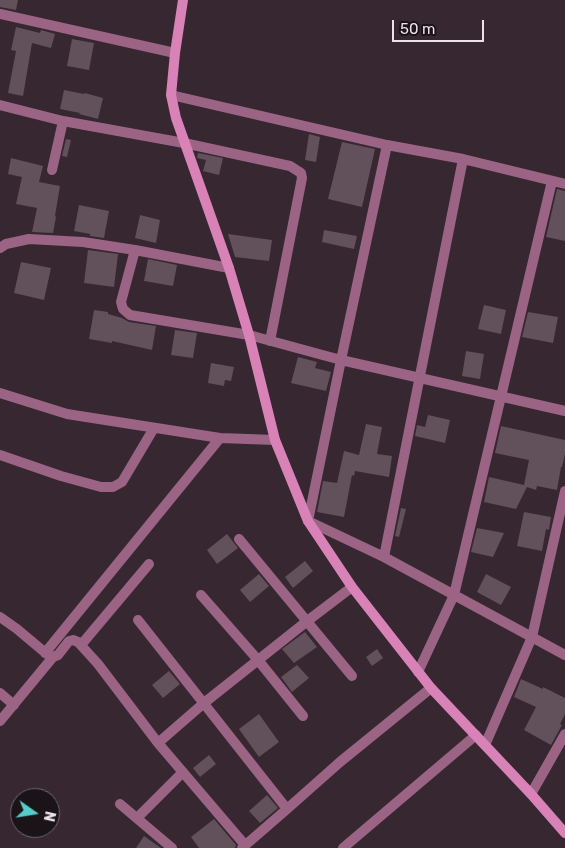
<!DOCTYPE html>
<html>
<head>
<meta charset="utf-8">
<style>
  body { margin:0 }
  #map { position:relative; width:565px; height:848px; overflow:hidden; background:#372730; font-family:Rubik,sans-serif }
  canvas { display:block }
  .north { position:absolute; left:10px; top:788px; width:50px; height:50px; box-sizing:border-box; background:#1a1317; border:1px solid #6e666b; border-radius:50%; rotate:103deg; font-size:14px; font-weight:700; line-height:20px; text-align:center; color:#ede2e8 }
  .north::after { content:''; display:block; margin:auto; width:18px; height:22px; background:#53cdcb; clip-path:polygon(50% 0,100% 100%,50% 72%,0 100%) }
  .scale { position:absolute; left:392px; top:20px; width:92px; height:22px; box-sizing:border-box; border:2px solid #ede2e8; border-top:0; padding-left:6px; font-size:15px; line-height:18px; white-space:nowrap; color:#ede2e8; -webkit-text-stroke:4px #1a1317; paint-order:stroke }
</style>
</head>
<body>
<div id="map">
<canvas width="565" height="848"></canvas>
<div class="north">N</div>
<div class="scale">50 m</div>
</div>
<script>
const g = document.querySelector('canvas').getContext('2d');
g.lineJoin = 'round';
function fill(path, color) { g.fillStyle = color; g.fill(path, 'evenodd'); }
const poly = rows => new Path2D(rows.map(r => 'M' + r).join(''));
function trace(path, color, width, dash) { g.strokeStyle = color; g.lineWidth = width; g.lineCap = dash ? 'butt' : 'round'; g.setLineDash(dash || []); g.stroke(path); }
fill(poly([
  [0,0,18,0,16,10,0,7],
  [16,27,40,33,41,30,55,34,51,48,32,43,23,96,8,93,16,51,11,50],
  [72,39,94,43,89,70,67,66],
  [64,90,84,94,85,93,103,98,98,119,79,114,80,113,60,109],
  [309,134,320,137,316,162,305,160],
  [66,139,71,140,67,157,62,156],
  [342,142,375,149,362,207,328,199],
  [198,153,223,158,219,175,203,171,206,160,197,158],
  [11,158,43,166,39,182,60,186,55,216,56,217,53,233,32,232,37,208,16,204,22,177,8,174],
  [557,189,565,191,565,241,546,237],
  [79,205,109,211,104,238,90,236,90,234,74,231],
  [140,215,160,220,156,243,135,238],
  [324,230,357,236,354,249,322,242],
  [228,234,272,240,269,261,235,257],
  [88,250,118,254,114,287,84,283],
  [148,259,177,265,173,286,144,281],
  [21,262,51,268,44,300,14,293],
  [484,305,506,310,501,334,478,329],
  [94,310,108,312,108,314,122,318,129,322,156,326,152,350,112,341,112,343,89,339],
  [528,312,558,317,553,343,522,337],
  [175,330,197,333,193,358,171,355],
  [466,351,484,354,480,379,462,376],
  [298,357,317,362,315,368,331,372,326,391,291,383],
  [211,363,234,367,231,381,225,380,224,386,208,383],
  [428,415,450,420,445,443,415,436,417,425,425,427],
  [366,424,382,427,377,454,392,456,389,477,355,471,354,476,352,475,344,517,317,512,323,481,337,483,344,451,359,455],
  [501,426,565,440,565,454,562,467,561,467,557,490,537,486,536,490,527,487,516,509,484,502,489,477,524,485,529,460,495,453],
  [401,508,406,509,399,537,395,536],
  [524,512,551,517,549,530,546,529,542,551,517,546],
  [477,528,504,533,493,557,471,552],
  [227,534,238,548,217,564,207,550],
  [305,561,313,571,293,588,285,577],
  [259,574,269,586,250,602,240,590],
  [486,574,511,587,501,605,477,592],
  [305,632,317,647,294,663,282,649],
  [377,649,383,658,372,666,366,657],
  [297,665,309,678,292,692,281,677],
  [169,671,180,684,163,698,152,685],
  [521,679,543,689,543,687,565,698,565,714,560,724,562,725,551,745,524,730,536,707,514,697],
  [259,714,279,742,259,757,239,729],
  [209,755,216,764,200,777,193,768],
  [267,795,278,808,260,823,249,811],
  [214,819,236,845,235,848,199,848,191,837],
  [144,836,161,848,136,848]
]), '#62505a');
trace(poly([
  [0,14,175,53],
  [171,95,387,145,463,159,565,184],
  [0,105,63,121,184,143,290,166,301,173,302,178,270,341],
  [387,145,341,360,308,521,384,557,565,655],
  [52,170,63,121],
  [0,248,6,244,29,239,83,242,135,250,229,268],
  [135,250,121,302,123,309,130,315,249,335,341,360,565,411],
  [0,393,67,414,220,438,275,440],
  [0,455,61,476,101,487,113,487,122,482,154,428],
  [239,539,352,676],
  [384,557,463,159],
  [201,595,258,660,303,716],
  [0,617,17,629,48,655,53,657,58,655,69,641,73,640,78,642,98,664,158,743,245,845],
  [138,620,287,809],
  [81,645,149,564],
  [45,653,220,438],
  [418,672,454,595,552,181],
  [0,693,14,705],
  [0,721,53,657],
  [158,743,204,703,306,622,352,587],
  [485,745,532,637,565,491],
  [531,794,565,734],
  [120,804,172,848],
  [137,818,183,772],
  [242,848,287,809,340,762,431,688],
  [343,848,476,735]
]), '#9b6485', 10);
trace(poly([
  [183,0,175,53,171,95,176,118,229,268,249,335,275,440,308,521,352,587,431,688,531,794,565,833]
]), '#d982b7', 10);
</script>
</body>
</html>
